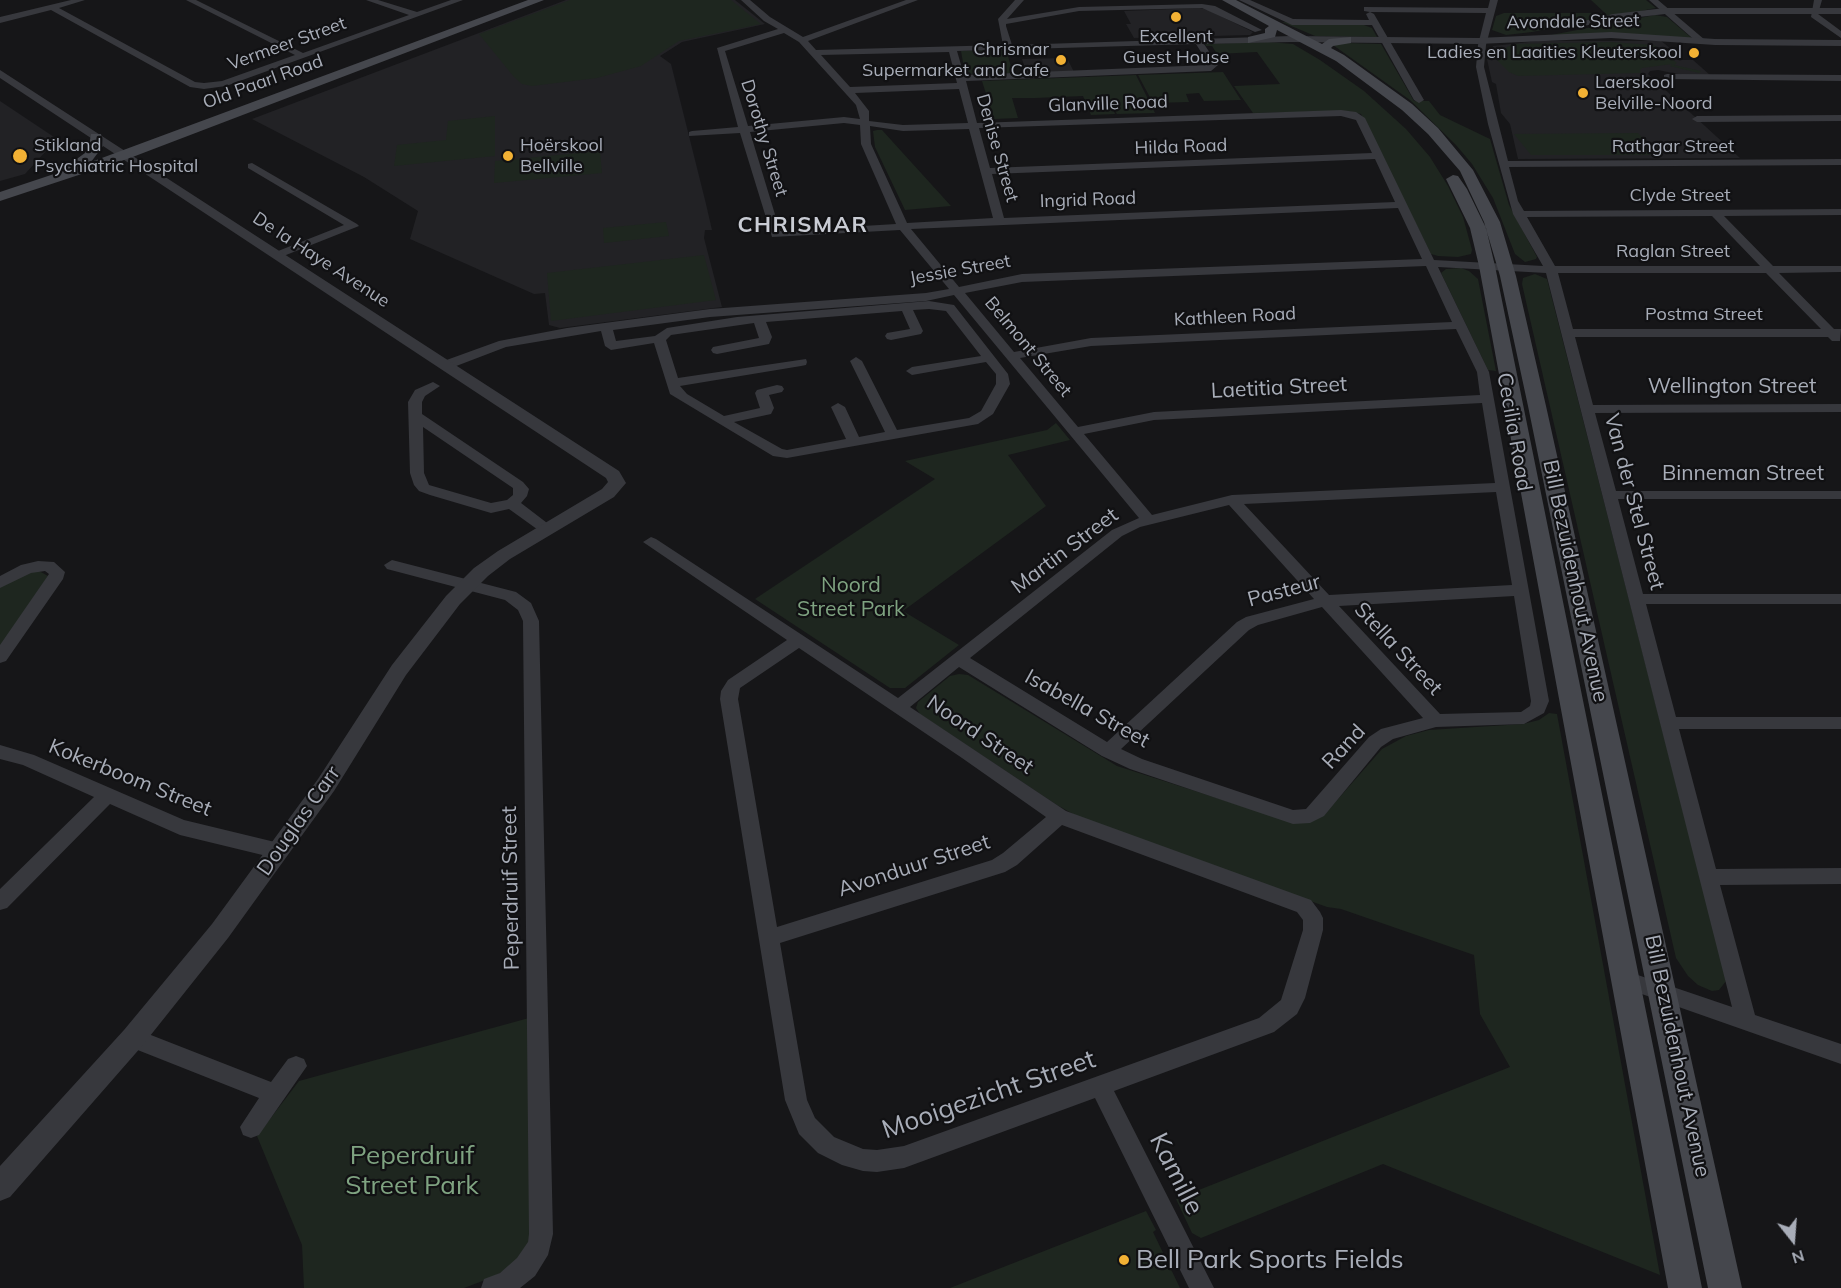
<!DOCTYPE html>
<html>
<head>
<meta charset="utf-8">
<style>
  body { margin:0 }
  #map { position:relative; width:1841px; height:1288px; overflow:hidden; background:#161618; font-family:Mulish,sans-serif }
  canvas { display:block }
  .north { position:absolute; left:1763px; top:1210px; width:60px; height:60px; -webkit-text-stroke:4px #111113; paint-order:stroke; rotate:163deg; font-size:16px; font-weight:700; line-height:24px; text-align:center; color:#a8adb8 }
  .north::after { content:''; display:block; margin:auto; width:21px; height:27px; background:#a8adb8; clip-path:polygon(50% 0,100% 100%,50% 72%,0 100%) }
</style>
</head>
<body>
<div id="map">
<canvas width="1841" height="1288"></canvas>
<div class="north">N</div>
</div>
<script>
const g = document.querySelector('canvas').getContext('2d');
g.lineJoin = 'round';
function fill(path, color) { g.fillStyle = color; g.fill(path, 'evenodd'); }
const poly = rows => new Path2D(rows.map(r => 'M' + r).join(''));
function trace(path, color, width, dash) { g.strokeStyle = color; g.lineWidth = width; g.lineCap = dash ? 'butt' : 'round'; g.setLineDash(dash || []); g.stroke(path); }
function write(font, color, halo, rows, align = 'center') {
  g.font = font + ' Mulish,sans-serif'; g.lineWidth = 4.5; g.setLineDash([]); g.textBaseline = 'middle'; g.strokeStyle = halo; g.fillStyle = color; for (const [text, x, y, turn = 0] of rows) {
    g.save(); g.translate(x, y); g.rotate((+turn || 0) * Math.PI / 180); g.textAlign = isNaN(turn) ? turn : align; if (halo) g.strokeText(text, 0, 0); g.fillText(text, 0, 0); g.restore();
  }
}
fill(poly([
  [566,0,735,0,765,24,682,42,660,56,671,64,706,204,712,230,705,230,704,238,722,307,560,328,549,325,545,293,534,294,410,239,418,211,364,177,252,119],
  [1200,8,1208,10,1253,32,1250,35,1134,38,1126,24,1131,24,1124,11],
  [1538,41,1661,41,1670,48,1665,49,1677,60,1693,60,1710,75,1682,75,1658,70,1650,71,1648,74,1740,158,1518,159,1510,124,1501,113,1496,84,1492,82,1487,59,1493,46],
  [1067,58,1074,72,1027,74,1022,59],
  [0,101,57,139,25,174,0,181]
]), '#222225');
fill(poly([
  [570,0,731,0,761,24,679,41,641,66,597,78,532,86,522,84,514,77,479,34],
  [1591,0,1646,0,1656,8,1532,32,1506,35,1492,30,1496,16,1504,13,1605,13],
  [1655,15,1667,17,1694,40,1546,36],
  [1282,22,1364,25,1372,28,1377,37,1315,36],
  [1268,42,1293,44,1320,60,1364,91,1406,129,1430,157,1448,186,1463,217,1472,250,1471,254,1458,257,1438,256,1431,254,1361,114,1347,111,1253,113,1234,86,1280,84,1257,52,1217,54,1212,46,1206,46,1205,44],
  [1610,42,1654,45,1677,63,1674,65,1701,71,1699,73,1670,66,1672,64,1642,68,1640,70,1641,73,1518,76,1509,72,1492,55,1513,44],
  [1345,43,1381,44,1414,101,1429,101,1440,115,1490,139,1509,205,1537,257,1536,259,1525,262,1515,254,1493,198,1472,164,1456,145,1410,100,1333,45],
  [1001,50,1007,53,1013,73,965,74,961,51],
  [1223,72,1241,100,1204,101,1199,93,1186,94,1189,102,1153,103,1138,75],
  [1136,75,1155,113,1117,114,1112,106,1115,114,1091,115,1083,96,1035,98,1012,98,1018,118,994,119,982,81],
  [495,116,495,156,394,166,397,145,446,140,448,121],
  [877,130,882,130,951,206,905,210,875,147,873,131],
  [1638,133,1659,155,1531,155,1514,134],
  [600,151,602,173,494,183,495,161],
  [666,222,669,236,604,243,603,228],
  [704,255,716,300,551,321,547,273],
  [1461,268,1469,271,1478,279,1496,371,1488,370,1441,273,1446,269],
  [1535,274,1547,279,1725,975,1726,981,1719,990,1712,991,1698,985,1688,976,1676,958,1522,284,1523,278],
  [1056,423,1070,440,1008,455,1046,506,903,611,959,645,905,688,890,688,755,599,935,479,905,461,1047,430],
  [39,571,48,576,0,647,0,587,28,573],
  [959,674,968,675,1117,766,1292,822,1324,815,1382,749,1406,736,1429,730,1523,724,1539,720,1549,713,1557,714,1660,1275,1383,1164,1201,1238,1192,1233,1176,1199,1510,1067,1480,1014,1474,955,1341,909,1327,907,1082,819,1057,805,920,714,916,708,918,702,950,676],
  [529,1018,531,1224,528,1245,514,1265,493,1277,464,1288,304,1288,302,1245,257,1136,299,1081],
  [1146,1211,1156,1230,1153,1232,1180,1288,950,1288]
]), '#1e261f');
fill(poly([
  [71,0,85,0,59,8,195,82,204,83,222,81,295,55,186,0,196,0,303,53,409,15,366,0,378,0,417,12,451,0,463,0,226,86,204,89,190,87,51,10,0,23,0,17,71,0],
  [741,0,750,0,770,17,803,37,906,0,918,0,808,41,816,50,1003,45,998,19,1015,0,1024,0,1007,19,1079,7,1202,4,1215,6,1262,30,1255,32,1202,8,1079,11,1006,24,1006,26,1012,45,1291,36,1295,39,1291,42,1204,44,1218,65,1211,71,966,81,977,123,1341,110,1356,112,1365,118,1434,260,1543,266,1513,214,1488,124,1476,67,1478,45,1486,13,1370,12,1374,14,1424,100,1419,103,1414,100,1372,25,1292,25,1239,0,1250,0,1293,19,1369,20,1366,14,1370,12,1364,11,1364,7,1488,8,1490,0,1498,0,1486,45,1484,67,1508,161,1841,159,1841,165,1509,167,1518,201,1524,211,1841,209,1841,215,1724,216,1773,266,1841,266,1841,272,1779,273,1834,329,1841,329,1840,341,1832,341,1828,337,1575,337,1593,405,1841,404,1841,412,1595,413,1616,491,1841,491,1841,499,1618,499,1643,594,1841,594,1841,604,1646,604,1676,717,1841,717,1841,729,1679,729,1716,869,1841,868,1841,884,1720,885,1755,1015,1841,1044,1841,1064,1619,986,1616,980,1619,974,1626,971,1732,1007,1546,273,1438,267,1489,372,1549,701,1544,713,1524,724,1436,727,1393,739,1381,747,1324,816,1310,823,1293,824,1130,769,1102,756,959,667,910,707,1066,811,1311,900,1320,912,1323,918,1323,930,1305,998,1297,1014,1274,1032,1114,1091,1214,1288,1189,1288,1095,1098,904,1168,877,1172,863,1171,842,1165,818,1153,799,1134,785,1100,720,699,721,691,728,680,787,640,643,542,651,537,656,539,898,698,1112,530,1139,518,954,295,926,301,710,317,613,330,616,341,655,336,667,328,737,317,929,301,954,305,1008,374,1010,384,993,414,978,424,787,458,773,456,670,394,654,343,611,350,605,346,601,331,506,347,451,368,441,368,440,365,441,362,499,341,567,328,710,309,926,293,949,289,900,230,772,237,740,133,689,136,689,132,692,131,738,127,717,48,778,29,764,21,741,0],
  [784,33,799,42,856,105,860,119,844,117,748,126,725,51,784,33],
  [1196,44,1209,65,964,75,957,51,1196,44],
  [949,52,957,83,850,87,821,55,949,52],
  [959,89,968,123,903,125,869,121,869,111,855,93,959,89],
  [1341,116,1356,120,1372,153,990,168,979,128,1341,116],
  [844,123,860,125,861,144,896,224,780,231,750,132,844,123],
  [870,126,903,131,969,129,993,218,907,223,871,144,870,126],
  [1375,159,1395,202,1004,218,992,174,1375,159],
  [1398,208,1422,259,1022,274,959,287,911,229,1398,208],
  [1712,216,1760,266,1555,266,1527,217,1712,216],
  [1426,266,1452,322,1091,338,1014,352,965,293,1022,282,1426,266],
  [1558,273,1766,273,1821,329,1573,329,1558,273],
  [929,309,946,311,981,356,912,367,906,371,912,375,986,362,996,374,996,384,981,411,969,418,897,430,862,361,856,357,850,361,885,432,859,437,845,407,838,403,831,407,846,439,787,450,782,449,734,422,771,414,774,408,769,395,782,392,784,389,782,386,777,385,757,390,755,393,760,408,724,416,687,394,680,386,801,366,806,365,807,362,806,359,678,378,666,340,671,335,754,323,759,338,713,347,711,350,713,353,717,354,769,344,772,337,766,322,902,311,910,329,887,333,885,336,887,339,891,340,921,334,923,331,913,310,929,309],
  [1456,329,1477,372,1480,395,1154,412,1078,427,1020,358,1091,346,1456,329],
  [1482,403,1495,483,1232,495,1152,515,1084,434,1154,420,1482,403],
  [1496,492,1512,585,1329,595,1244,504,1496,492],
  [1229,505,1314,599,1246,617,1237,622,1107,742,970,658,1122,536,1140,527,1229,505],
  [1514,596,1531,701,1530,706,1521,712,1440,714,1339,606,1514,596],
  [1322,607,1423,718,1381,729,1369,737,1306,809,1293,810,1142,759,1121,749,1249,630,1258,625,1322,607],
  [799,648,962,758,1046,817,1003,853,992,860,777,927,738,699,740,688,799,648],
  [1062,825,1297,912,1303,920,1303,930,1281,1000,1259,1018,904,1146,877,1150,863,1149,834,1137,815,1118,807,1100,780,943,1005,872,1017,865,1062,825],
  [1649,0,1658,0,1705,40,1705,44,1699,44,1649,0],
  [1814,0,1822,0,1818,14,1841,31,1841,38,1811,17,1814,0],
  [1667,74,1841,75,1841,81,1664,79,1664,75,1667,74],
  [1841,115,1841,121,1697,122,1692,119,1697,116,1841,115],
  [252,163,357,224,359,226,281,257,273,257,273,253,344,225,248,168,248,164,252,163],
  [433,382,440,386,425,396,422,402,422,414,523,482,529,489,527,496,521,503,551,526,554,529,551,532,541,532,509,509,491,513,430,495,419,491,414,485,410,473,408,402,415,390,433,382],
  [423,427,513,488,513,495,507,500,491,503,429,485,424,473,423,427],
  [392,560,516,592,531,603,539,621,553,1234,548,1255,535,1276,520,1288,481,1288,484,1279,500,1273,517,1258,528,1242,529,1234,523,621,518,610,505,600,387,569,384,565,392,560],
  [38,561,54,562,65,572,63,579,6,661,0,663,0,645,49,574,45,571,31,573,0,588,0,576,21,565,38,561],
  [0,745,34,755,184,820,279,843,286,846,289,851,286,856,279,859,180,835,110,804,7,908,0,910,0,889,94,797,23,765,0,759,0,745],
  [133,1028,271,1082,288,1059,296,1056,304,1059,307,1066,259,1135,251,1138,243,1135,240,1127,259,1098,125,1045,122,1038,125,1031,133,1028]
]), '#37383d');
fill(poly([
  [1665,8,1841,8,1841,14,1665,14,1613,20,1564,30,1559,27,1613,14,1665,8],
  [1611,32,1715,39,1841,40,1841,46,1715,45,1611,38,1478,44,1291,42,1286,39,1291,36,1478,38,1611,32],
  [0,70,619,471,626,483,614,497,510,559,488,576,460,604,406,675,334,791,228,938,142,1046,10,1197,0,1201,0,1166,124,1030,212,924,318,779,392,665,446,596,474,568,498,551,602,489,608,482,606,478,0,78,0,70]
]), '#37383d');
fill(poly([
  [528,0,544,0,130,158,0,201,0,192,66,170,67,166,85,153,89,146,91,134,101,134,103,146,91,162,528,0],
  [1222,0,1236,0,1322,44,1329,39,1351,37,1351,43,1333,46,1331,48,1344,55,1412,104,1438,128,1473,170,1500,222,1516,276,1546,406,1742,1288,1708,1288,1528,406,1500,276,1484,222,1460,171,1428,134,1402,110,1336,61,1277,30,1275,37,1248,43,1248,37,1265,33,1265,29,1269,26,1222,0],
  [1453,175,1458,176,1467,189,1486,228,1495,266,1702,1288,1668,1288,1479,266,1470,228,1446,179,1453,175]
]), '#45474d');
for (const [x, y, r, color] of [
  [1176,17,6,"#f2b134"],
  [1694,53,6,"#f2b134"],
  [1061,60,6,"#f2b134"],
  [1583,93,6,"#f2b134"],
  [20,156,8,"#f2b134"],
  [508,156,6,"#f2b134"],
  [1124,1260,6,"#f2b134"]
]) { const dot = new Path2D(); dot.arc(x, y, r, 0, 2 * Math.PI); g.fillStyle = color; g.fill(dot); trace(dot, '#111113', 2); }
write('18px', '#a8adb8', '#111113', [
  ["Avondale Street",1573,22,-1],
  ["Vermeer Street",287,44,-20],
  ["Old Paarl Road",263,82,-20],
  ["Glanville Road",1108,104,-2],
  ["Dorothy Street",764,138,73],
  ["Hilda Road",1181,147,-2],
  ["Rathgar Street",1673,147],
  ["Denise Street",997,148,74],
  ["Clyde Street",1680,196],
  ["Ingrid Road",1088,200,-2],
  ["Raglan Street",1673,252],
  ["De la Haye Avenue",321,260,33],
  ["Jessie Street",960,270,-10],
  ["Postma Street",1704,315],
  ["Kathleen Road",1235,317,-3],
  ["Belmont Street",1028,347,50]
]);
write('18px', '#a8adb8', '#111113', [
  ["Excellent",1176,37,"center"],
  ["Guest House",1176,58,"center"],
  ["Chrismar",1049,50,"right"],
  ["Supermarket and Cafe",1049,71,"right"],
  ["Ladies en Laaities Kleuterskool",1682,53,"right"],
  ["Laerskool",1595,83],
  ["Belville-Noord",1595,104],
  ["Stikland",34,146],
  ["Psychiatric Hospital",34,167],
  ["Hoërskool",520,146],
  ["Bellville",520,167]
], 'left');
write('21px', '#a8adb8', '#111113', [
  ["Wellington Street",1732,387],
  ["Laetitia Street",1279,388,-3],
  ["Cecilia Road",1514,432,80],
  ["Binneman Street",1743,474],
  ["Van der Stel Street",1634,502,75],
  ["Martin Street",1065,551,-37],
  ["Bill Bezuidenhout Avenue",1575,581,78],
  ["Pasteur",1284,591,-15],
  ["Stella Street",1398,649,47],
  ["Isabella Street",1087,709,29],
  ["Noord Street",980,735,34],
  ["Rand",1344,747,-47],
  ["Kokerboom Street",130,778,22],
  ["Douglas Carr",299,821,-55],
  ["Avonduur Street",914,866,-18],
  ["Peperdruif Street",511,888,-91],
  ["Bill Bezuidenhout Avenue",1677,1056,78]
]);
write('21px', '#7fa381', '#111113', [
  ["Noord",851,586],
  ["Street Park",851,610]
]);
g.letterSpacing = '1.5px';
write('bold 22px', '#c9ccd4', '#111113', [
  ["CHRISMAR",803,225]
]);
g.letterSpacing = '0px';
write('26px', '#a8adb8', '#111113', [
  ["Mooigezicht Street",989,1095,-19],
  ["Kamille",1176,1174,63]
]);
write('26px', '#7fa381', '#111113', [
  ["Peperdruif",412,1156],
  ["Street Park",412,1186]
]);
write('26px', '#a8adb8', '#111113', [
  ["Bell Park Sports Fields",1136,1260]
], 'left');
</script>
</body>
</html>
